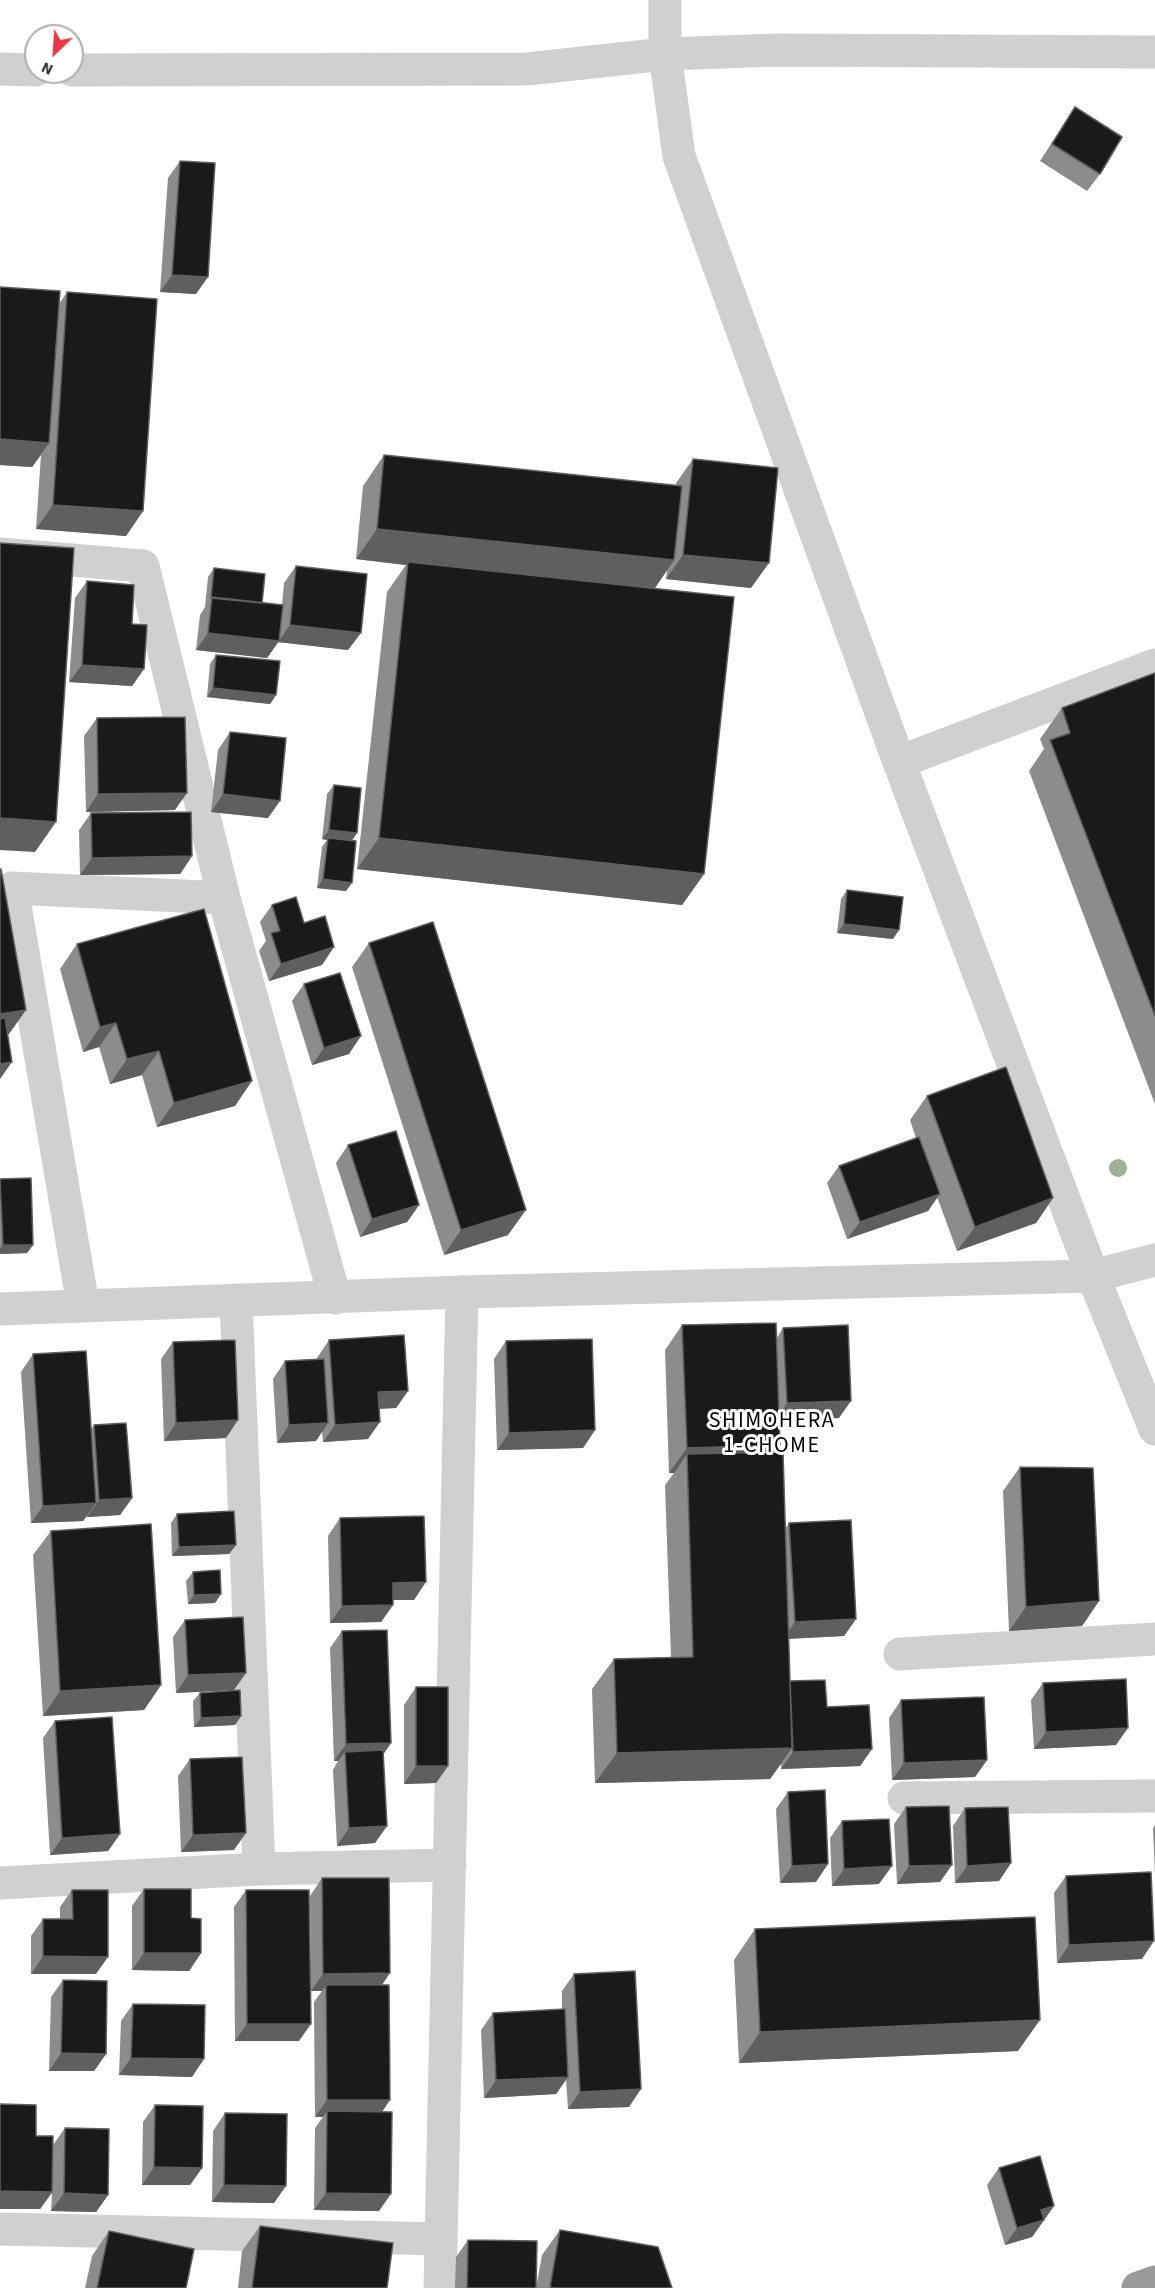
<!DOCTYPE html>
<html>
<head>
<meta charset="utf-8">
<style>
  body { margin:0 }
  #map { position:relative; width:1155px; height:2288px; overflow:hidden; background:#fff; font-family:"Source Sans 3",sans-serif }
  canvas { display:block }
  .north { position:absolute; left:24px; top:24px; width:60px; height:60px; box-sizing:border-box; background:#fff; border:2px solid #adadad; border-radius:50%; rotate:205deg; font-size:16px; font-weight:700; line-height:24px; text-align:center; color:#333 }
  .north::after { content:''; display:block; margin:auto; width:21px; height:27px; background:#e63946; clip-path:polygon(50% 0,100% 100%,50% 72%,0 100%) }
</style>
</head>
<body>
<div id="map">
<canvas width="1155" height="2288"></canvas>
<div class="north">N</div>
</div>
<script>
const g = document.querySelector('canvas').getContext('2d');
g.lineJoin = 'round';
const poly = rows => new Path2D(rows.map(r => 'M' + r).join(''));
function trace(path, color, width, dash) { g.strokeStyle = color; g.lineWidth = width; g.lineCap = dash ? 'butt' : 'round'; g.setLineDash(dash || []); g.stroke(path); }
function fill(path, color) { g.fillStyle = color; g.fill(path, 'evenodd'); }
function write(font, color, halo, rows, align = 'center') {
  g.font = font + ' "Source Sans 3",sans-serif'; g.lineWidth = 6; g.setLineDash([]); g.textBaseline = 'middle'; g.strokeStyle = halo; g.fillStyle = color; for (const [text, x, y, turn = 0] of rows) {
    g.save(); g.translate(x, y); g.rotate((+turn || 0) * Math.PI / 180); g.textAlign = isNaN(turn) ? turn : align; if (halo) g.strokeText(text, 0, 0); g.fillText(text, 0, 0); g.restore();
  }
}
trace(poly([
  [665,0,665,54,679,156,899,762,1093,1276,1155,1429],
  [0,69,36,70],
  [72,70,527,69,665,54,777,50,1155,52],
  [0,554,143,566,224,898,335,1298],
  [899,762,1155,665],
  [236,1300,259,1869],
  [83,1305,12,888,224,898],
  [0,1309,462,1292,1093,1276,1155,1260],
  [900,1654,1155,1639],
  [904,1798,1155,1796],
  [0,1883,259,1869,450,1865],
  [0,2229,441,2239],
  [440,2288,462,1292]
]), '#d0d0d0', 33);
trace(poly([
  [1138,2288,1155,2282]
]), '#9a9a9a', 33);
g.fillStyle = '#a2b095';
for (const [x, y] of [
  [1118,1168]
]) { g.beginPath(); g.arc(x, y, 9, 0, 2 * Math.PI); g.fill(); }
fill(poly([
  [1075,107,1100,174,1087,191,1040,161],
  [180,161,196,294,160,292,168,178],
  [0,287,59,304,67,292,143,511,126,536,36,529,41,455,32,467,0,465],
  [384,455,676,486,676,483,693,459,751,588,666,579,667,570,654,589,704,874,682,905,357,869,387,592,406,565,356,559,363,486],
  [296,566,348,650,278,642,267,658,196,650,200,615,205,607,208,577,214,568,262,603,282,605,284,583],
  [87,581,132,624,144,669,132,686,69,682,75,598],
  [216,655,276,695,270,704,207,697,210,664],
  [1155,673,1155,1104,1029,771,1044,749,1040,739,1062,708],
  [97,718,175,810,86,812,84,736],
  [230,732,268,818,211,812,218,750],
  [334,785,357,833,352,840,346,891,317,888,322,847,327,840,322,839,327,794],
  [91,813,192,856,180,874,80,875,79,830],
  [847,890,893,939,837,933,841,899],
  [272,905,304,923,322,965,269,981,259,951,266,941,260,922],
  [369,943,508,1235,444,1255,352,967],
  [77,944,235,1106,157,1127,142,1075,110,1084,99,1047,83,1052,60,969],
  [304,984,349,1054,312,1065,292,1001],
  [927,1096,1053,1198,1036,1223,957,1251,937,1197,928,1211,847,1239,827,1183,839,1166,916,1138,910,1120],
  [348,1145,419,1205,407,1222,360,1237,336,1163],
  [0,1180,33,1245,27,1253,0,1254],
  [682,1325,777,1338,783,1328,839,1418,779,1420,780,1445,775,1453,785,1529,789,1523,856,1619,844,1636,788,1639,790,1681,827,1707,872,1749,860,1766,781,1769,781,1764,770,1779,595,1783,592,1689,614,1659,671,1657,665,1485,674,1473,669,1473,665,1350],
  [329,1340,408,1391,396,1408,380,1409,368,1439,323,1442,322,1431,316,1441,277,1443,273,1379,285,1361,317,1359,317,1358],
  [506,1341,595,1430,583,1448,497,1450,494,1359],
  [173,1342,226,1438,164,1441,161,1359],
  [33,1354,91,1430,94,1425,132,1498,120,1515,87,1517,87,1516,83,1521,31,1523,21,1372],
  [1020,1467,1099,1601,1082,1626,1009,1631,1003,1491],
  [177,1514,236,1545,229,1554,172,1556,171,1523],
  [340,1518,414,1600,393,1600,393,1605,381,1622,330,1623,328,1536],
  [51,1531,161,1685,144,1710,43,1716,33,1555],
  [193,1572,221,1594,215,1603,188,1604,186,1581],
  [185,1620,234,1690,176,1693,173,1637],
  [342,1631,391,1743,383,1755,387,1826,375,1843,337,1846,333,1770,338,1761,334,1761,330,1648],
  [1043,1683,1116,1745,1034,1749,1031,1700],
  [416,1687,448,1766,436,1783,404,1784,404,1705],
  [200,1693,241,1716,235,1725,194,1727,193,1701],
  [901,1700,987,1760,975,1777,892,1780,889,1718],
  [55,1721,120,1834,108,1851,50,1855,43,1738],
  [190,1759,234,1850,181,1852,178,1776],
  [788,1792,816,1882,780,1883,776,1809],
  [906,1807,940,1882,897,1884,894,1824],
  [965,1808,1011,1863,999,1881,955,1883,953,1826],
  [842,1821,879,1884,832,1886,830,1838],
  [1155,1825,1155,1875,1153,1828],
  [1066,1876,1142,1959,1057,1963,1054,1893],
  [322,1878,382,1985,390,2100,382,2112,379,2211,314,2210,315,2128,323,2117,315,2117,314,2002,322,1991,311,1991,310,1896],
  [144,1889,191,1918,201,1953,189,1971,132,1970,132,1906],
  [72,1890,96,1974,31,1974,31,1936,43,1919,60,1919,60,1907],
  [246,1890,299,2041,235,2041,234,1907],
  [755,1929,1018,2051,739,2063,734,1960],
  [574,1974,629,2107,568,2109,566,2079,556,2094,484,2098,481,2030,493,2013,562,2009,562,1991],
  [63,1980,106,2054,94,2071,49,2071,51,1997],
  [133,2004,192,2077,119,2075,121,2021],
  [0,2104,36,2136,53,2145,65,2128,108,2195,96,2212,51,2211,52,2193,40,2209,0,2209],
  [155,2105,202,2168,190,2185,142,2185,143,2122],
  [225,2113,274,2203,212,2202,213,2131],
  [999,2168,1054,2206,1032,2237,1005,2245,987,2185],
  [260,2226,387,2288,238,2288,242,2251],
  [560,2230,672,2288,536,2288,542,2255],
  [109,2231,186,2288,85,2288,92,2256],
  [468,2240,536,2288,455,2288,456,2257]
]), '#8c8c8c');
fill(poly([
  [172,275,208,277,196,294,160,292],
  [0,439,49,443,32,467,0,465],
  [53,505,143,511,126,536,36,529],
  [377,529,674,560,653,591,408,562,406,565,356,559],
  [683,555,769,563,751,588,666,579],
  [290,625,361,633,348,650,278,642],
  [208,633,279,641,267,658,196,650],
  [82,665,144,669,132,686,69,682],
  [213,688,276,695,270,704,207,697],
  [187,793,175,810,86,812,98,794],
  [223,794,280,801,268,818,211,812],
  [0,818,56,822,35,852,0,850],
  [329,830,357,833,351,842,328,838,327,840,322,839],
  [379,838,704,874,682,905,357,869],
  [192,856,180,874,80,875,92,858],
  [323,879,352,883,346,891,317,888],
  [844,924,899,930,893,939,837,933],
  [334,947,322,965,269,981,281,964],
  [26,1010,9,1034,0,1036,0,1014],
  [116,1023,99,1047,83,1052,100,1027],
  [361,1036,349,1054,312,1065,324,1048],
  [159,1051,142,1075,110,1084,127,1059],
  [12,1062,0,1079,0,1064],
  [252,1081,235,1106,157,1127,174,1103],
  [940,1194,928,1211,847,1239,860,1222],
  [1053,1198,1036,1223,957,1251,975,1227],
  [419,1205,407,1222,360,1237,372,1219],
  [526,1210,508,1235,444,1255,461,1230],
  [3,1245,33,1245,27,1253,0,1254,0,1249],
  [408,1391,396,1408,366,1409,378,1392],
  [851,1401,839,1418,775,1421,787,1403],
  [238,1420,226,1438,164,1441,176,1423],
  [380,1422,368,1439,323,1442,335,1425],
  [328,1423,316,1441,277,1443,289,1425],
  [595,1430,583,1448,497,1450,509,1433],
  [780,1445,763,1470,687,1454,674,1473,669,1473,687,1448],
  [132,1498,120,1515,87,1517,99,1500],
  [96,1503,83,1521,31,1523,43,1506],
  [236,1545,229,1554,172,1556,179,1547],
  [426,1582,414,1600,381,1600,393,1583],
  [221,1594,215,1603,188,1604,194,1595],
  [1099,1601,1082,1626,1009,1631,1026,1607],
  [393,1605,381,1622,330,1623,342,1606],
  [856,1619,844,1636,783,1639,795,1622],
  [246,1673,234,1690,176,1693,188,1675],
  [161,1685,144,1710,43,1716,60,1691],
  [241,1716,235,1725,194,1727,201,1718],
  [1128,1728,1116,1745,1034,1749,1046,1732],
  [391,1743,379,1760,345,1752,338,1761,334,1761,346,1744],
  [792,1748,770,1779,595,1783,617,1753],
  [872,1749,860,1766,781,1769,793,1752],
  [987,1760,975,1777,892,1780,904,1763],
  [416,1766,448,1766,436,1783,404,1784],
  [387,1826,375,1843,337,1846,349,1828],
  [246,1833,234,1850,181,1852,193,1835],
  [120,1834,108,1851,50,1855,62,1838],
  [1011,1863,999,1881,955,1883,967,1866],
  [828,1864,816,1882,780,1883,792,1866],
  [952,1865,940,1882,897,1884,909,1866],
  [892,1866,879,1884,832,1886,844,1869],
  [1154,1941,1142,1959,1057,1963,1069,1945],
  [144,1953,201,1953,189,1971,132,1970],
  [43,1956,108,1957,96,1974,31,1974],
  [390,1973,378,1991,326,1985,322,1991,311,1991,323,1974],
  [1040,2020,1018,2051,739,2063,760,2032],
  [247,2024,311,2024,299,2041,235,2041],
  [61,2053,106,2054,94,2071,49,2071],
  [131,2058,204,2059,192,2077,119,2075],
  [568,2077,556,2094,484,2098,496,2080],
  [641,2089,629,2107,568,2109,580,2092],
  [327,2100,390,2100,378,2117,327,2111,323,2117,315,2117],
  [154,2167,202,2168,190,2185,142,2185],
  [224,2185,286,2186,274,2203,212,2202],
  [0,2191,52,2192,40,2209,0,2209],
  [64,2193,108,2195,96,2212,51,2211],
  [326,2193,391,2194,379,2211,314,2210],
  [1054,2206,1032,2237,1005,2245,1017,2228,1041,2210]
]), '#5f5f5f');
const building = poly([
  [1075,107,1122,137,1100,174,1052,144,1075,107],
  [180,161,215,163,208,277,172,275,180,161],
  [0,287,60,291,49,443,0,439,0,287],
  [67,292,157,299,143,511,53,505,67,292],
  [384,455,682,486,674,560,377,529,384,455],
  [693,459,778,468,769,563,683,555,693,459],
  [0,543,74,548,56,822,0,818,0,543],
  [408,562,734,597,704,874,379,838,408,562],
  [296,566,367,574,361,633,290,625,296,566],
  [214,568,265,574,262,603,211,598,214,568],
  [87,581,134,585,132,624,147,625,144,669,82,665,87,581],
  [212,597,283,605,279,641,208,633,212,597],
  [216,655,280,661,276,695,213,688,216,655],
  [1155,673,1155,1016,1050,740,1070,733,1062,708,1155,673],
  [185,717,187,793,98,794,97,718,185,717],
  [230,732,286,738,280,801,223,794,230,732],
  [334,785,361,788,357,833,329,830,334,785],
  [191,812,192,856,92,858,91,813,191,812],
  [328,838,356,841,352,883,323,879,328,838],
  [0,869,1,869,26,1010,0,1014,0,869],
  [847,890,903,897,899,930,844,924,847,890],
  [296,897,304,923,325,916,334,947,281,964,271,933,280,931,272,905,296,897],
  [204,909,252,1081,174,1103,159,1051,127,1059,116,1023,100,1027,77,944,204,909],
  [433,922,526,1210,461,1230,369,943,433,922],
  [340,973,361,1036,324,1048,304,984,340,973],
  [5,1018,12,1062,0,1064,0,1019,5,1018],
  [1006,1067,1053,1198,975,1227,927,1096,1006,1067],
  [396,1131,419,1205,372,1219,348,1145,396,1131],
  [919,1137,940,1194,860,1222,839,1166,919,1137],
  [31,1178,33,1245,3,1245,0,1179,31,1178],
  [776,1323,780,1445,687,1448,682,1325,776,1323],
  [848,1325,851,1401,787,1403,783,1328,848,1325],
  [404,1335,408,1391,378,1392,380,1422,335,1425,329,1340,404,1335],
  [592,1339,595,1430,509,1433,506,1341,592,1339],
  [235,1340,238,1420,176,1423,173,1342,235,1340],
  [86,1351,96,1503,43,1506,33,1354,86,1351],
  [324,1359,328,1423,289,1425,285,1361,324,1359],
  [126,1423,132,1498,99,1500,94,1425,126,1423],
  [783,1452,792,1748,617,1753,614,1659,693,1657,687,1454,783,1452],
  [1020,1467,1093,1468,1099,1601,1026,1607,1020,1467],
  [234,1511,236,1545,179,1547,177,1514,234,1511],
  [424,1516,426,1582,393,1583,393,1605,342,1606,340,1518,424,1516],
  [851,1520,856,1619,795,1622,789,1523,851,1520],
  [151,1524,161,1685,60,1691,51,1531,151,1524],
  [220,1570,221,1594,194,1595,193,1572,220,1570],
  [243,1617,246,1673,188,1675,185,1620,243,1617],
  [387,1630,391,1743,346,1744,342,1631,387,1630],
  [1126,1679,1128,1728,1046,1732,1043,1683,1126,1679],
  [825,1680,827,1707,869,1705,872,1749,793,1752,790,1681,825,1680],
  [416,1687,448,1687,448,1766,416,1766,416,1687],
  [240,1690,241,1716,201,1718,200,1693,240,1690],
  [984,1697,987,1760,904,1763,901,1700,984,1697],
  [112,1717,120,1834,62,1838,55,1721,112,1717],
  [383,1750,387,1826,349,1828,345,1752,383,1750],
  [242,1757,246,1833,193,1835,190,1759,242,1757],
  [825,1790,828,1864,792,1866,788,1792,825,1790],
  [949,1806,952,1865,909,1866,906,1807,949,1806],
  [1008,1807,1011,1863,967,1866,965,1808,1008,1807],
  [889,1819,892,1866,844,1869,842,1821,889,1819],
  [1151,1872,1154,1941,1069,1945,1066,1876,1151,1872],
  [322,1878,389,1878,390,1973,323,1974,322,1878],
  [144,1889,191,1889,191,1918,201,1919,201,1953,144,1953,144,1889],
  [72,1890,108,1890,108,1957,43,1956,43,1919,73,1919,72,1890],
  [246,1890,309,1890,311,2024,247,2024,246,1890],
  [1035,1917,1040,2020,760,2032,755,1929,1035,1917],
  [635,1971,641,2089,580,2092,574,1974,635,1971],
  [63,1980,107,1981,106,2054,61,2053,63,1980],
  [326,1985,389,1985,390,2100,327,2100,326,1985],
  [133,2004,205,2005,204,2059,131,2058,133,2004],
  [565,2009,568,2077,496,2080,493,2013,565,2009],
  [0,2104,36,2105,36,2136,53,2136,52,2192,0,2191,0,2104],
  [155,2105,203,2106,202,2168,154,2167,155,2105],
  [327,2111,392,2112,391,2194,326,2193,327,2111],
  [225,2113,287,2114,286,2186,224,2185,225,2113],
  [65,2128,109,2129,108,2195,64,2193,65,2128],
  [1040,2156,1054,2206,1041,2210,1044,2220,1017,2228,999,2168,1040,2156],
  [260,2226,393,2243,387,2288,252,2288,260,2226],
  [560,2230,658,2247,672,2288,554,2288,550,2287,560,2230],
  [109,2231,194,2249,186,2288,97,2288,109,2231],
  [468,2240,537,2241,536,2288,467,2288,468,2240]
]);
fill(building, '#1a1a1a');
trace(building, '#5f5f5f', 1.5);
g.letterSpacing = '1.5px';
write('22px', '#000', '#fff', [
  ["SHIMOHERA",772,1422],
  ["1-CHOME",772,1447]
]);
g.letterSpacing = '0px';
</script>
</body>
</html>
